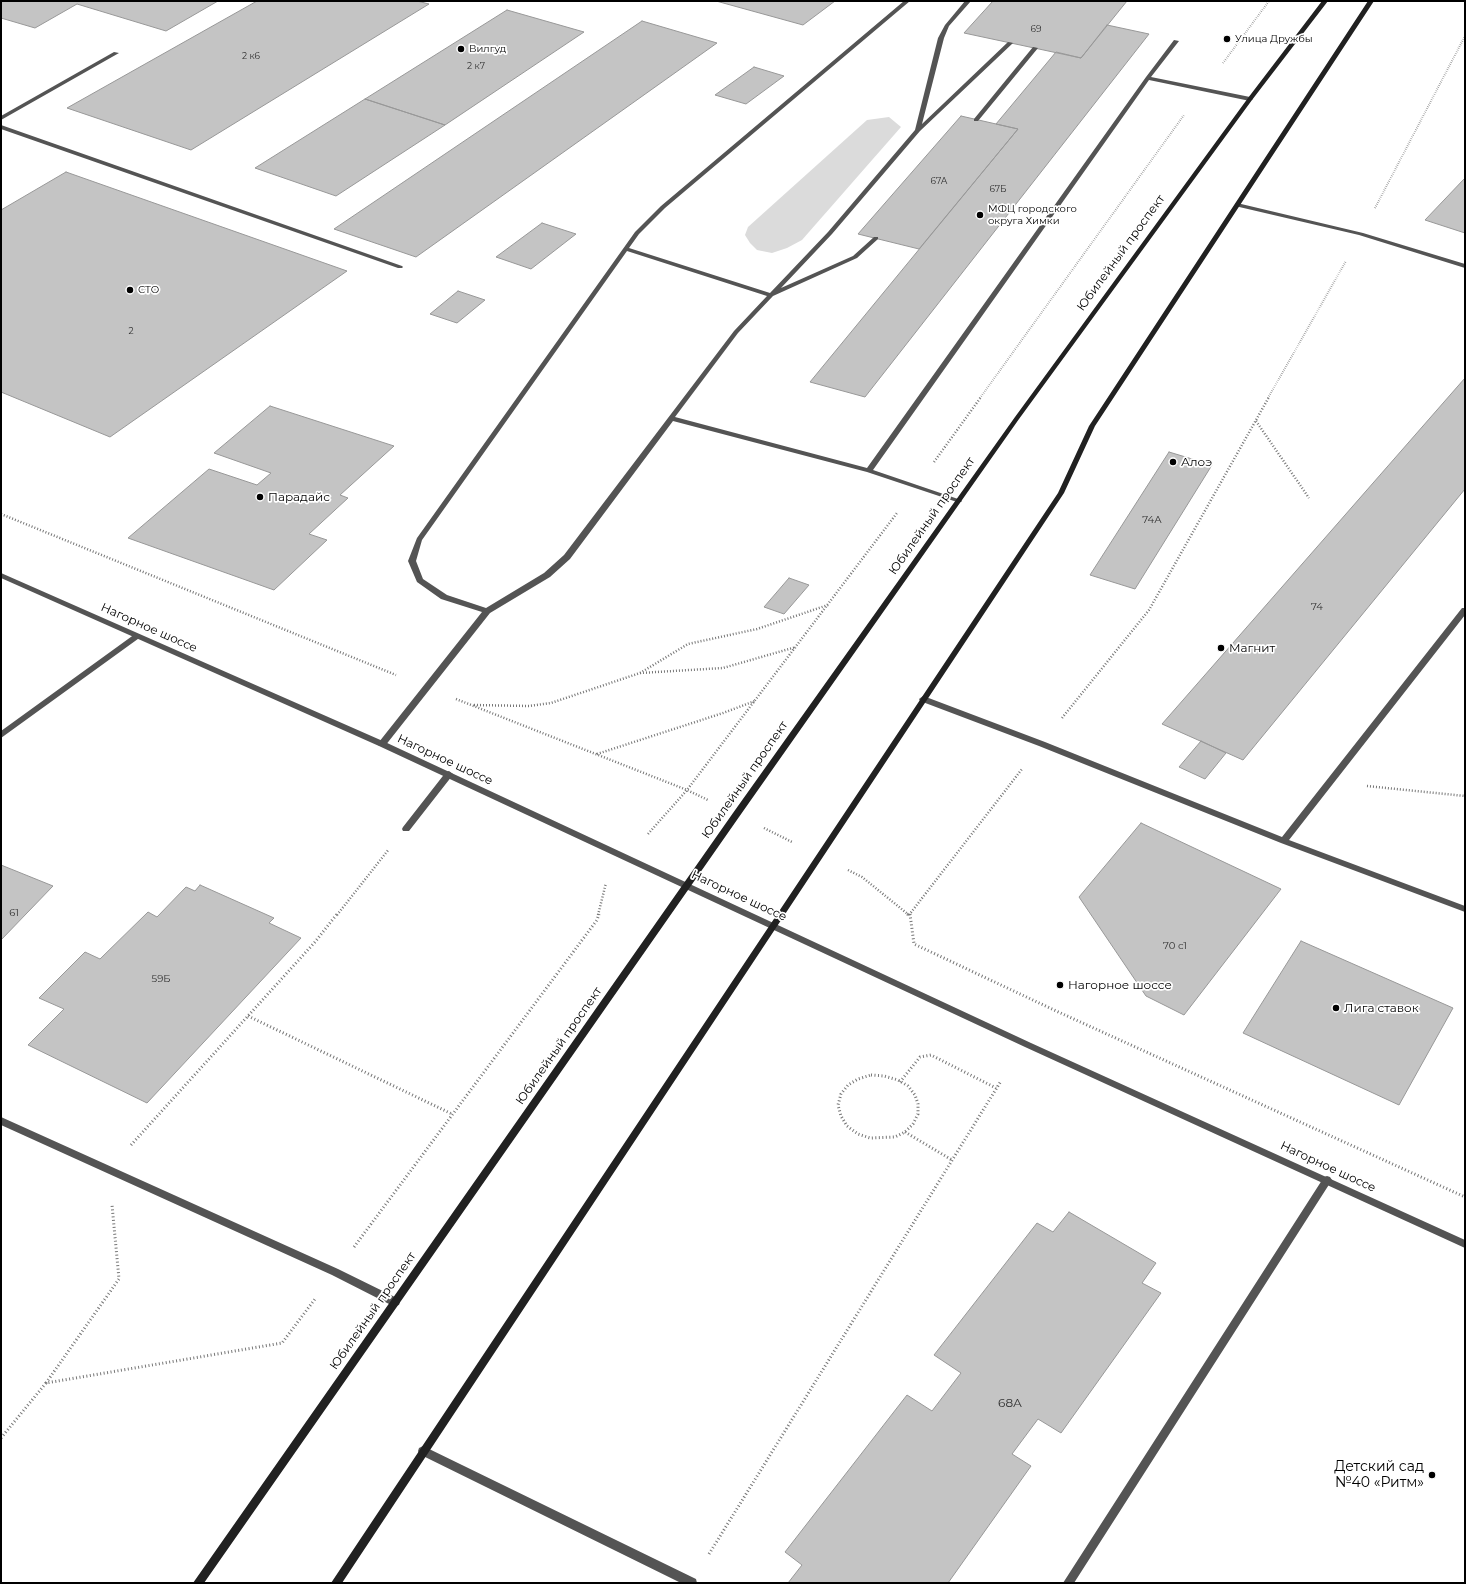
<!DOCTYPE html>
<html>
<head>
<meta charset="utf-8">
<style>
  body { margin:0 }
  #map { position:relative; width:1466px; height:1584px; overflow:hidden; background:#fff; font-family:Montserrat,sans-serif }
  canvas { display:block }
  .frame { position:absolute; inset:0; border:2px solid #000; pointer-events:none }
</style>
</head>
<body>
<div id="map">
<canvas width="1466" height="1584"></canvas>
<div class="frame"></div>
</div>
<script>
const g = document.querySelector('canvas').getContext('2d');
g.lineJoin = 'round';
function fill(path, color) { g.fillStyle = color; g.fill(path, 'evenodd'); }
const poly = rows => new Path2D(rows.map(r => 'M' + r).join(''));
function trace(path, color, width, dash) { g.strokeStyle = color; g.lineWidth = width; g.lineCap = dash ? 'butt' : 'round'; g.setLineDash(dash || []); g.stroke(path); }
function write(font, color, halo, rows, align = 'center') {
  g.font = font + ' Montserrat,sans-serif'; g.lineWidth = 3.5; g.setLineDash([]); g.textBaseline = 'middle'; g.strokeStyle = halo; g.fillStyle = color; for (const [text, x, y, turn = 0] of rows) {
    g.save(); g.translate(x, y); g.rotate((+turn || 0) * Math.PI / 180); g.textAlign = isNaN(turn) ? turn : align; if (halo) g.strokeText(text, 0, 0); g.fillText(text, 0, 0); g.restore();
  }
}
fill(poly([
  [889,117,901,127,802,240,787,248,772,253,757,250,750,243,745,235,748,227,867,120]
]), '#dbdbdb');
const building = poly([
  [1,1,218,1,166,31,77,4,35,28,1,18,1,1],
  [257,1,417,1,429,4,191,150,67,108,257,1],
  [716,1,835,1,803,25,716,1],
  [993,1,1127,1,1081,58,964,33,993,1],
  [507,10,584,32,445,125,365,99,507,10],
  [642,21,717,43,416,257,334,229,642,21],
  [1107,25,1149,34,865,397,810,382,1018,129,996,124,1056,52,1081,58,1107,25],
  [754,67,784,76,746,104,715,95,754,67],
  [365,99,445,125,336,196,255,168,365,99],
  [961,116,1018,129,919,249,858,234,961,116],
  [66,172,347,271,110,437,1,392,1,210,66,172],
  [1465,178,1465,233,1425,220,1465,178],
  [542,223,576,234,531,269,496,257,542,223],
  [458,291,485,300,457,323,430,314,458,291],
  [1465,378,1465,489,1243,760,1162,724,1465,378],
  [270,406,394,446,340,495,348,498,309,534,327,540,274,590,128,538,209,469,257,485,271,473,214,453,270,406],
  [1169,452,1212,465,1135,589,1090,575,1169,452],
  [789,578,809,585,784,614,764,607,789,578],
  [1201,741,1226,753,1205,779,1179,767,1201,741],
  [1141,823,1281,889,1184,1015,1146,996,1079,897,1141,823],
  [1,865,53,886,1,940,1,865],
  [200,885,274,918,269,923,301,938,147,1103,28,1045,64,1009,39,998,85,952,100,959,148,912,157,917,186,887,195,891,200,885],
  [1301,941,1453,1008,1399,1105,1243,1033,1301,941],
  [1069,1212,1156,1263,1142,1283,1161,1293,1061,1433,1038,1419,1012,1454,1031,1466,948,1583,788,1583,802,1565,785,1552,907,1395,932,1411,961,1373,934,1355,1037,1223,1053,1232,1069,1212]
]);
fill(building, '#c4c4c4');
trace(building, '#989898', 1);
trace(poly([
  [1223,63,1269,1],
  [1375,208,1465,36],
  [980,398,1184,115],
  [1268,398,1346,261]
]), '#767676', 2, [0.5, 1.5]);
trace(poly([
  [1256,421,1309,498],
  [934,462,981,397],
  [1,514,396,675],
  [640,673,723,668,796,647],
  [456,699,687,790,708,800],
  [474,705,529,706,551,703,640,673,688,644,757,629,828,605],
  [1062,718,1149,610,1269,397],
  [597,754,723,713,755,701],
  [1367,786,1465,796],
  [764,828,792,842],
  [648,834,687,790,897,513],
  [848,870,862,877,909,915],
  [337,915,389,849],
  [598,915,606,883],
  [909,915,1022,769]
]), '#767676', 2.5, [1, 2]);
trace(poly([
  [907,914,909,915],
  [910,914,914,944,1054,1010,1465,1197],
  [248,1016,452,1114],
  [871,1075,884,1076,898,1080,908,1086,915,1095,918,1104,918,1114,913,1124,905,1132,895,1137,870,1138,858,1134,847,1126,841,1116,838,1105,841,1094,848,1085,858,1079,871,1075],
  [900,1082,920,1057,931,1055,996,1088],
  [905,1132,952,1160],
  [131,1145,315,942,337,914],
  [354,1247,597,920,599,914],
  [46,1383,119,1279,112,1205],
  [1,1438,46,1383,282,1343,315,1299],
  [709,1554,1001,1081]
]), '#767676', 3, [1, 2.5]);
fill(poly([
  [904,1,910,1,665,208,639,234,629,248,770,293,828,232,915,130,938,38,945,25,965,1,971,1,949,26,944,38,922,124,1008,42,1013,43,920,131,832,234,781,288,853,256,874,237,878,237,878,239,857,258,773,296,738,333,675,417,867,468,1146,77,1174,40,1179,41,1151,77,1250,97,1253,99,1250,101,1149,80,873,470,961,500,962,501,961,502,957,502,867,472,673,421,570,559,550,577,490,613,385,746,379,746,378,744,379,742,482,612,441,599,417,582,408,561,417,538,635,232,661,206,904,1],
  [627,251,767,296,734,331,564,555,544,573,486,608,447,595,423,579,416,561,422,540,627,251],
  [1033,47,1038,48,978,121,974,121,974,119,1033,47],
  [114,52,119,53,1,120,1,116,114,52],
  [1,125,402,266,403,267,402,268,398,268,1,129,1,125],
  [1237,203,1363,233,1465,264,1465,268,1359,235,1235,206,1235,204,1237,203],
  [1462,608,1465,608,1465,615,1289,840,1465,906,1465,912,1281,843,1039,746,920,701,919,699,923,696,926,697,1045,742,1282,837,1462,608],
  [135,634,138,634,142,636,1,738,1,731,135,634],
  [449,771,453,774,452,776,409,831,403,831,402,829,403,827,446,772,449,771],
  [1,1117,338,1269,399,1299,400,1302,399,1305,395,1306,391,1305,332,1275,1,1125,1,1117],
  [1327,1176,1330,1177,1332,1180,1330,1183,1074,1583,1063,1583,1324,1177,1327,1176],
  [423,1446,696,1579,697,1583,681,1583,419,1454,418,1451,419,1448,423,1446]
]), '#545454');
fill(poly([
  [1,573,385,742,1031,1043,1465,1240,1465,1248,1025,1047,379,746,1,578,1,573]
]), '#545454');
fill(poly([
  [1322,1,1328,1,1252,100,1019,419,739,817,204,1583,193,1583,733,813,1015,417,1248,98,1322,1],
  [1368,1,1374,1,1095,426,1064,493,342,1583,331,1583,1058,493,1089,426,1368,1]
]), '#212121');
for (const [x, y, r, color] of [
  [1227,39,4,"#000"],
  [461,49,4,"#000"],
  [980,215,4,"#000"],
  [130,290,4,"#000"],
  [1173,462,4,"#000"],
  [260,497,4,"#000"],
  [1221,648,4,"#000"],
  [1060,985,4,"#000"],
  [1336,1008,4,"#000"],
  [1432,1475,4,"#000"]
]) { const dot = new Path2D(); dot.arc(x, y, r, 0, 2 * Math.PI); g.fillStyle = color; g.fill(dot); trace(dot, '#fff', 1.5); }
write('9px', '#313131', null, [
  ["69",1036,29],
  ["2 к6",251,56],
  ["2 к7",476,66],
  ["67А",939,181],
  ["67Б",998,189],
  ["2",131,331]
]);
write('10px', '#000', '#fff', [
  ["Улица Дружбы",1235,39],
  ["Вилгуд",469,49],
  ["МФЦ городского",988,209],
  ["округа Химки",988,221],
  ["СТО",138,290]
], 'left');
write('10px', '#313131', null, [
  ["74А",1152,520],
  ["74",1317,607],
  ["61",14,913],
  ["70 с1",1175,946],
  ["59Б",161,979]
]);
write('12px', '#000', '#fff', [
  ["Юбилейный проспект",1121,253,-54],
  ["Юбилейный проспект",932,516,-55],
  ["Нагорное шоссе",149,628,24],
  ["Нагорное шоссе",445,760,25],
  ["Юбилейный проспект",745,780,-55],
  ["Нагорное шоссе",739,896,25],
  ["Юбилейный проспект",559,1046,-55],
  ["Нагорное шоссе",1328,1167,25],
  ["Юбилейный проспект",373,1311,-55]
]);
write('12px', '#000', '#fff', [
  ["Алоэ",1181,462],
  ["Парадайс",268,497],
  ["Магнит",1229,648],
  ["Нагорное шоссе",1068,985],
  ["Лига ставок",1344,1008]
], 'left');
write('12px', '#313131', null, [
  ["68А",1010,1403]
]);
write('14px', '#000', '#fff', [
  ["Детский сад",1424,1467],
  ["№40 «Ритм»",1424,1483]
], 'right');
</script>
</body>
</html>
